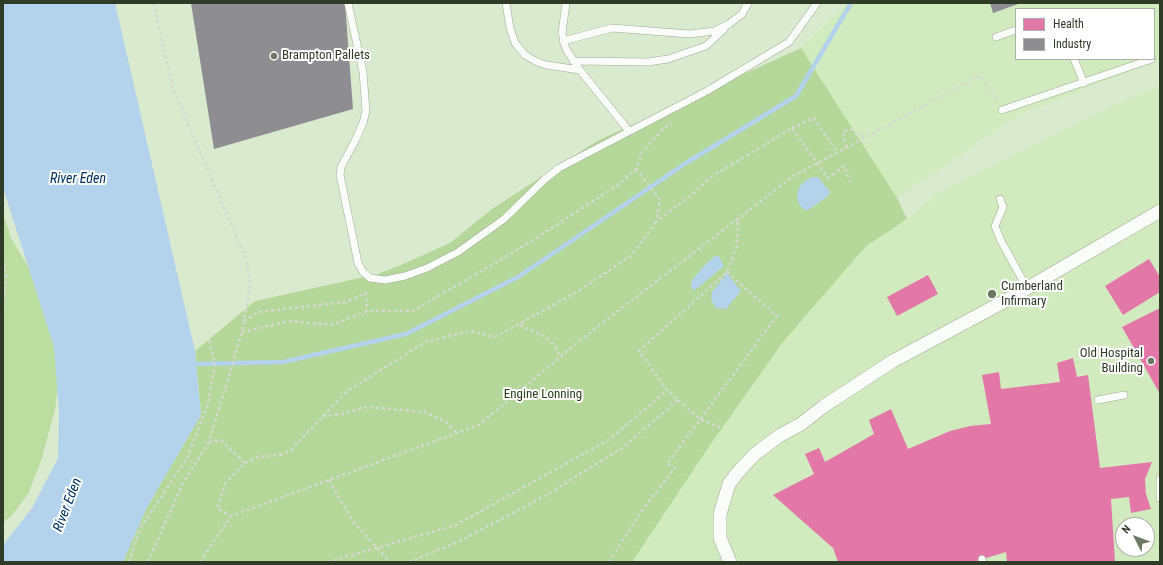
<!DOCTYPE html>
<html>
<head>
<meta charset="utf-8">
<style>
  body { margin:0 }
  #map { position:relative; width:1163px; height:565px; overflow:hidden; background:#daeace; font-family:"Roboto Condensed",sans-serif }
  canvas { display:block }
  .frame { position:absolute; inset:0; border:4px solid #2f3b26; pointer-events:none }
  .legend { position:absolute; left:1015px; top:8px; width:140px; height:52px; box-sizing:border-box; background:#fff; border:1px solid #acb1a8; margin:0; padding:5px 7px; list-style:none; font-size:12px; color:#2f3b26 }
  .legend li { display:flex; align-items:center; gap:8px; height:20px }
  .legend b { width:20px; border:1px solid #acb1a8 }
  .north { position:absolute; left:1115px; top:517px; width:40px; height:40px; box-sizing:border-box; background:#fff; border:1px solid #acb1a8; border-radius:50%; rotate:312deg; font-size:11px; font-weight:700; line-height:16px; text-align:center; color:#2f3b26 }
  .north::after { content:''; display:block; margin:auto; width:14px; height:18px; background:#6b7861; clip-path:polygon(50% 0,100% 100%,50% 72%,0 100%) }
</style>
</head>
<body>
<div id="map">
<canvas width="1163" height="565"></canvas>
<div class="frame"></div>
<ul class="legend">
<li><b style="height:11px;background:#e377a8"></b>Health</li>
<li><b style="height:11px;background:#8d8d92"></b>Industry</li>
</ul>
<div class="north">N</div>
</div>
<script>
const g = document.querySelector('canvas').getContext('2d');
g.lineJoin = 'round';
function fill(path, color) { g.fillStyle = color; g.fill(path, 'evenodd'); }
const poly = rows => new Path2D(rows.map(r => 'M' + r).join(''));
function trace(path, color, width, dash) { g.strokeStyle = color; g.lineWidth = width; g.lineCap = dash ? 'butt' : 'round'; g.setLineDash(dash || []); g.stroke(path); }
function write(font, color, halo, rows, align = 'center') {
  g.font = font + ' "Roboto Condensed",sans-serif'; g.lineWidth = 4; g.setLineDash([]); g.textBaseline = 'middle'; g.strokeStyle = halo; g.fillStyle = color; for (const [text, x, y, turn = 0] of rows) {
    g.save(); g.translate(x, y); g.rotate((+turn || 0) * Math.PI / 180); g.textAlign = isNaN(turn) ? turn : align; if (halo) g.strokeText(text, 0, 0); g.fillText(text, 0, 0); g.restore();
  }
}
fill(poly([
  [849,3,1160,3,1160,60,1019,114,897,198,801,48],
  [1016,9,1154,9,1154,59,1016,59],
  [1160,85,1160,562,632,562,708,448,783,342,866,246,907,219,940,192,1090,117],
  [1123,525,1147,525,1147,549,1123,549]
]), '#d1ebbe');
fill(poly([
  [3,213,11,238,36,280,52,327,59,373,55,410,41,461,28,494,12,515,3,523]
]), '#bbdda0');
fill(poly([
  [801,48,897,198,907,219,866,246,783,342,708,448,632,562,123,562,146,509,201,415,195,351,255,301,378,274,401,265,450,243,492,209,597,141]
]), '#b5d799');
fill(poly([
  [3,3,115,3,195,351,201,415,146,509,123,562,3,562,3,545,32,508,58,458,59,412,54,347,3,188],
  [813,177,818,177,830,192,828,196,808,210,804,210,799,204,797,198,799,187,806,180],
  [715,256,719,256,724,266,695,290,691,288,692,280,702,268],
  [727,273,741,291,726,309,716,308,711,300,712,292]
]), '#b2d3eb');
fill(poly([
  [1149,259,1160,277,1160,292,1123,315,1105,286],
  [928,275,938,294,897,316,887,297],
  [1160,308,1160,394,1122,327],
  [1073,358,1077,377,1088,375,1100,468,1152,462,1145,479,1146,494,1151,509,1131,513,1129,497,1111,499,1115,562,1007,562,1006,552,973,562,838,562,833,548,773,495,814,474,805,454,819,448,825,462,874,434,869,420,891,409,908,449,950,431,970,426,991,424,982,375,999,372,1001,389,1060,382,1057,363]
]), '#e377a8');
fill(poly([
  [191,3,345,3,353,109,214,149],
  [990,3,1021,3,993,13]
]), '#8d8d92');
trace(poly([
  [197,364,283,362,406,334,518,277,686,163,796,96,851,3]
]), '#b2d3eb', 4.5);
const service = poly([
  [348,3,363,72,366,111,363,123,355,141,341,167,340,175,358,263,363,272,370,278,385,280,405,276,427,268,458,252,504,219,544,180,559,168,707,91,789,42,817,3],
  [506,3,510,28,515,43,525,55,537,62,546,65,580,70],
  [566,3,562,33,566,49,579,69,629,131],
  [996,37,1016,30],
  [563,41,612,28,689,34,715,31,729,24,742,14,748,3],
  [1074,59,1084,83],
  [573,61,648,62,668,59,706,46,724,29],
  [1002,110,1152,59],
  [1000,199,1003,207,995,226,1001,241,1027,288],
  [1098,400,1124,395],
  [1160,479,1160,498],
  [982,559,983,562]
]);
const minor = poly([
  [730,562,720,538,720,514,729,484,738,472,755,454,779,436,801,424,824,406,893,361,1005,301,1160,211]
]);
trace(service, '#9fab95', 8);
trace(minor, '#9fab95', 14);
trace(poly([
  [792,128,814,118,837,152],
  [846,148,843,132,851,129,856,134,866,137],
  [636,169,660,200,656,222,691,195,711,177,792,128,828,178,844,166,852,185],
  [3,257,6,276,3,312],
  [244,321,258,312,346,302,366,293,367,311],
  [520,325,546,337,555,346,560,357],
  [242,332,289,321,332,325,367,311,413,311,519,249,618,185,636,169,642,152,664,128,671,123],
  [678,400,700,419,722,428],
  [323,416,343,414,366,407,425,412,446,422,457,433],
  [209,442,221,440,245,463,226,482,217,508,231,516],
  [245,463,256,457,280,455,291,450,346,392,425,342,469,331,495,337,577,292,632,255,656,222],
  [329,480,354,523,390,562],
  [129,562,140,529,187,458,208,404,215,364,209,340],
  [148,562,183,483,209,442,242,332,250,286,246,259,174,91,153,3],
  [200,562,231,516,479,425,578,342,792,177,981,75,997,101],
  [328,562,456,525,610,439,667,390],
  [409,562,460,541,543,497,622,448,678,400,667,390,639,351,727,272,737,245,738,218],
  [609,562,643,509,675,468,667,464,777,316,727,272]
]), '#d4d9d0', 2.5, [3, 3]);
trace(service, '#f9fcf8', 7);
trace(minor, '#f9fcf8', 13);
for (const [x, y, r, color] of [
  [274,56,4,"#6b7861"],
  [992,294,5,"#6b7861"],
  [1151,361,4,"#6b7861"]
]) { const dot = new Path2D(); dot.arc(x, y, r, 0, 2 * Math.PI); g.fillStyle = color; g.fill(dot); trace(dot, '#fff', 1.5); }
write('13px', '#2f3b26', '#fff', [
  ["Brampton Pallets",282,56],
  ["Cumberland",1001,287],
  ["Infirmary",1001,302],
  ["Old Hospital",1143,354,"right"],
  ["Building",1143,369,"right"]
], 'left');
write('13px', '#293d18', '#fff', [
  ["Engine Lonning",543,395]
]);
write('italic 14px', '#003261', '#fff', [
  ["River Eden",78,179],
  ["River Eden",68,505,-69]
]);
</script>
</body>
</html>
